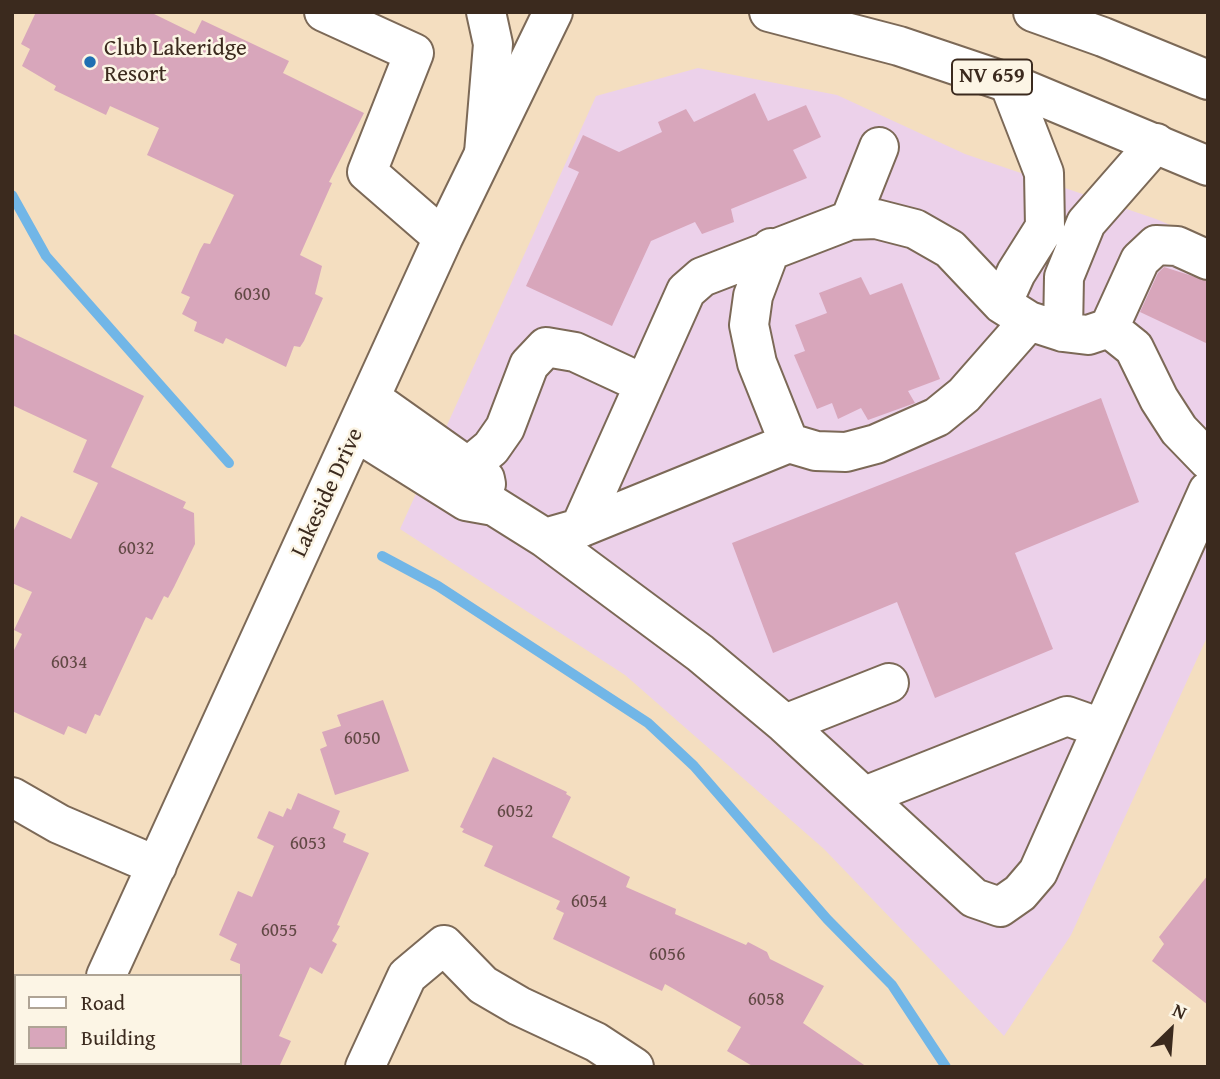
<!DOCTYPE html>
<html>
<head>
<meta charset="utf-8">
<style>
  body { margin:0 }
  #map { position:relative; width:1220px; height:1079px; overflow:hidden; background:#f4dec0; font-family:"Gentium Book Plus",serif }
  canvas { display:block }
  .frame { position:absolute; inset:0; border:14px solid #3b2a1e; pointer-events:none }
  .legend { position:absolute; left:14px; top:974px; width:228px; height:91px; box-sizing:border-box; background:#fcf5e5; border:2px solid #afa495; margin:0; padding:9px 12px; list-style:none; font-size:21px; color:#3b2a1e }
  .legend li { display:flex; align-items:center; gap:14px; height:35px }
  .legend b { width:35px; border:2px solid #afa495 }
  .north { position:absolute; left:1136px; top:995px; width:70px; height:70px; -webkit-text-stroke:5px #fcf5e5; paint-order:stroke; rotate:25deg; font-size:19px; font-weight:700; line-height:28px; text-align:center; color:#3b2a1e }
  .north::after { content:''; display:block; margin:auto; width:24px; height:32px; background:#3b2a1e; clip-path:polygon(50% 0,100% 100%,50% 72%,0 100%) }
</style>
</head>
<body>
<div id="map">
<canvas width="1220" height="1079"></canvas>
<div class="frame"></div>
<ul class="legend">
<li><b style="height:9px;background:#fff"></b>Road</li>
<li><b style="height:19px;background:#d8a6bb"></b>Building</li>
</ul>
<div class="north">N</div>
</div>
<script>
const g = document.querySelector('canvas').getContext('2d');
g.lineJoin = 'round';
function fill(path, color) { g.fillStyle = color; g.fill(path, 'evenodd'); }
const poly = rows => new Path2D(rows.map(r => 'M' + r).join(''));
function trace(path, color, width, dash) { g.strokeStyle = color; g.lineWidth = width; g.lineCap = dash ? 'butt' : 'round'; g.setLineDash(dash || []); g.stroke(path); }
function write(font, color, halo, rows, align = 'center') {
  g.font = font + ' "Gentium Book Plus",serif'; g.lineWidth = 5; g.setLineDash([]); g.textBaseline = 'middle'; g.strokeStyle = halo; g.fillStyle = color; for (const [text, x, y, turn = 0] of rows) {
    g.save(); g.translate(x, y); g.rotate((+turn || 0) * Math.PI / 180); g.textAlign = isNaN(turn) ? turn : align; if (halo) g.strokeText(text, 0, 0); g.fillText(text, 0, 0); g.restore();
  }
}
fill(poly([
  [698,68,837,95,965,154,1156,219,1208,241,1208,635,1071,935,1004,1036,824,849,625,675,400,529,596,96]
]), '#ecd1ea');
trace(poly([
  [12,195,46,256,229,463],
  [382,556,438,586,648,723,694,766,827,919,892,985,946,1067]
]), '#71b6e7', 10);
fill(poly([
  [36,12,150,12,195,34,202,20,289,61,283,73,364,113,329,182,332,183,300,255,322,266,315,294,323,298,304,341,300,347,294,346,286,367,226,338,223,344,194,331,197,322,182,314,190,297,181,293,200,250,204,243,210,244,234,195,147,155,159,128,110,106,106,115,54,90,56,86,22,66,30,49,21,44],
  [755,93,768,121,806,105,821,137,793,150,807,178,731,209,734,222,702,234,695,222,651,241,612,326,526,286,579,172,568,167,583,135,619,152,662,132,658,122,686,109,694,122],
  [1164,267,1208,281,1208,344,1140,312,1158,273],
  [861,277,870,295,902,283,940,379,908,391,915,403,868,420,861,408,838,419,832,403,817,409,794,355,805,351,795,325,827,313,819,293],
  [12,333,144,396,111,467,186,502,183,508,194,513,195,544,174,587,168,598,164,596,152,620,146,617,100,716,95,714,86,734,68,726,64,735,12,711,12,654,22,634,14,630,32,592,12,583,12,534,21,516,71,539,98,483,73,472,87,440,12,405],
  [1101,398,1139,502,1015,553,1053,649,935,698,897,602,773,653,732,543],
  [383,700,409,771,335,795,320,749,327,746,322,732,341,726,337,715],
  [493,757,567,792,566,794,571,797,552,837,630,877,626,887,676,909,675,914,746,945,748,942,767,952,770,959,824,986,803,1023,867,1067,754,1067,727,1051,741,1027,665,984,662,991,553,939,564,913,556,909,560,901,484,866,493,846,462,832,464,829,460,827],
  [298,793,340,811,333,828,346,834,343,842,369,853,337,925,340,926,332,941,337,944,322,974,310,967,279,1036,291,1041,279,1067,240,1067,240,964,230,960,237,944,219,935,238,891,252,897,274,846,257,838,269,811,283,817,287,808,291,810],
  [1208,875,1208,1005,1152,961,1164,944,1159,937]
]), '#d8a6bb');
const minor = poly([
  [324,12,414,53,367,172,443,238],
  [850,220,879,147],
  [771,248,753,296,749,325,757,363,789,443],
  [1002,304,1016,273,1045,227,1044,173,1009,83],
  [1109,328,1134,348,1159,399,1179,430,1208,460],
  [1063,332,1064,277,1086,223,1156,143],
  [372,399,485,479,486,484],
  [356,432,466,501,494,506,545,538,700,653,785,724,974,898,1000,907,1020,893,1038,872,1208,491],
  [468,467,491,448,505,428,529,365,546,347,575,352,644,384],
  [580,528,789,443,816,451,846,452,876,444,937,417,964,395,1029,321],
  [545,538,580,528,686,291,702,277,850,220,876,219,915,229,950,249,1002,304,1029,321,1063,332,1088,335,1109,328,1140,260,1156,245,1177,246,1208,260],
  [785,724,889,683],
  [865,796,1067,716,1101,728],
  [12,797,59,824,157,866],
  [106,976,443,238,553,12],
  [64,1067,66,1063],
  [365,1067,407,976,444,945,483,985,519,1006,596,1042,634,1067]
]);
const major = poly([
  [769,12,899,46,1009,83,1208,166],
  [1033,12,1103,37,1208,80],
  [484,153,493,44,486,12]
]);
trace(minor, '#7c6957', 42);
trace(major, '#7c6957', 42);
trace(minor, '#fff', 38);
trace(major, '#fff', 38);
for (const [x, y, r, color] of [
  [90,62,7,"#1f6fb2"]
]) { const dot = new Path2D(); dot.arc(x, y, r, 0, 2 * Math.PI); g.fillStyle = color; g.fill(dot); trace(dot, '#fcf5e5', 2.5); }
write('19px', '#624945', null, [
  ["6030",252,295],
  ["6032",136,549],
  ["6034",69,663],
  ["6050",362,739],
  ["6052",515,812],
  ["6053",308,844],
  ["6054",589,902],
  ["6055",279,931],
  ["6056",667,955],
  ["6058",766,1000]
]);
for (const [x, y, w] of [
  [992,77,80]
]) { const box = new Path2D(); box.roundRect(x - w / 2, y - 17.5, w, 35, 5); g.fillStyle = '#fcf5e5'; g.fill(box); trace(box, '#3b2a1e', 2); }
write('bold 21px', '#3b2a1e', null, [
  ["NV 659",992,77]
]);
write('23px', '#3b2a1e', '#fcf5e5', [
  ["Club Lakeridge",104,49],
  ["Resort",104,75]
], 'left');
write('23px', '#3b2a1e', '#fcf5e5', [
  ["Lakeside Drive",328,493,-65]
]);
</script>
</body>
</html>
